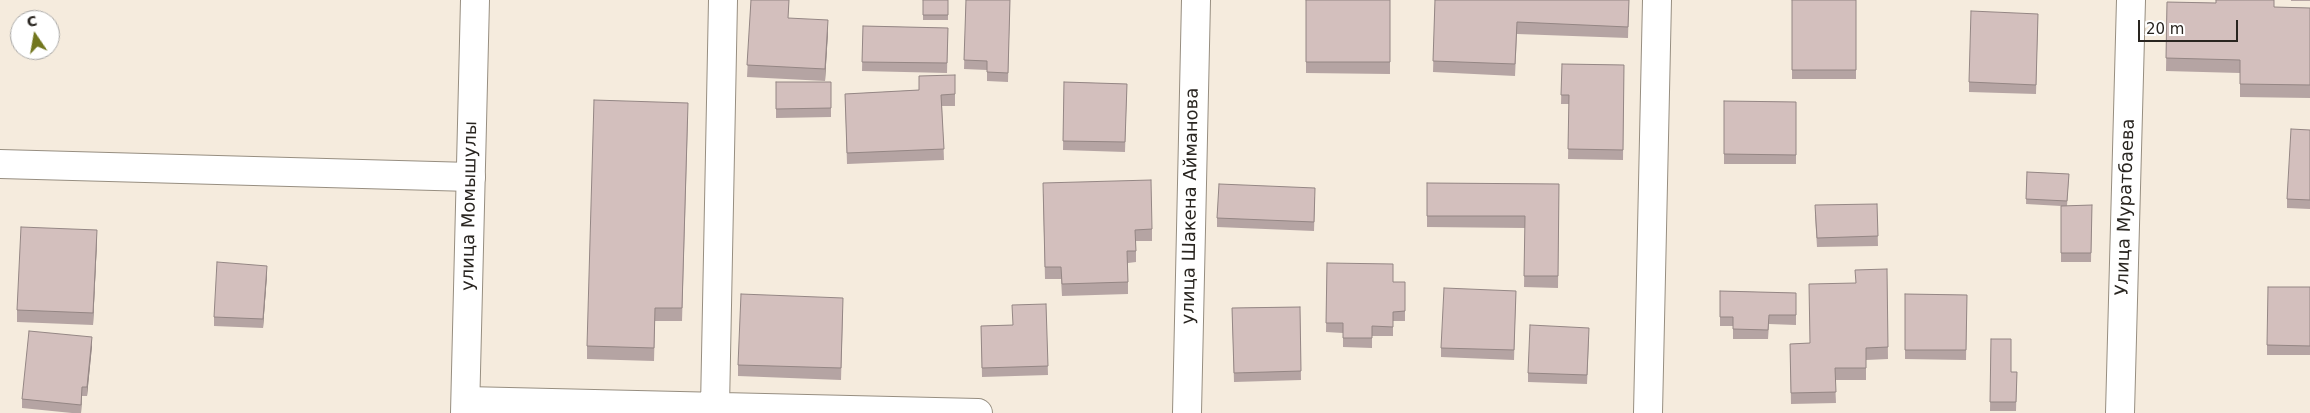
<!DOCTYPE html>
<html>
<head>
<meta charset="utf-8">
<style>
  body { margin:0 }
  #map { position:relative; width:2310px; height:413px; overflow:hidden; background:#f5ebdd; font-family:"DejaVu Sans",sans-serif }
  canvas { display:block }
  .north { position:absolute; left:10px; top:10px; width:50px; height:50px; box-sizing:border-box; background:#fff; border:1px solid #a9a8a6; border-radius:50%; rotate:348deg; font-size:14px; font-weight:700; line-height:20px; text-align:center; color:#292520 }
  .north::after { content:''; display:block; margin:auto; width:18px; height:22px; background:#72761e; clip-path:polygon(50% 0,100% 100%,50% 72%,0 100%) }
  .scale { position:absolute; left:2138px; top:20px; width:100px; height:22px; box-sizing:border-box; border:2px solid #292520; border-top:0; padding-left:6px; font-size:15px; line-height:18px; white-space:nowrap; color:#292520; -webkit-text-stroke:4px #fff; paint-order:stroke }
</style>
</head>
<body>
<div id="map">
<canvas width="2310" height="413"></canvas>
<div class="north">С</div>
<div class="scale">20 m</div>
</div>
<script>
const g = document.querySelector('canvas').getContext('2d');
g.lineJoin = 'round';
const poly = rows => new Path2D(rows.map(r => 'M' + r).join(''));
function trace(path, color, width, dash) { g.strokeStyle = color; g.lineWidth = width; g.lineCap = dash ? 'butt' : 'round'; g.setLineDash(dash || []); g.stroke(path); }
function fill(path, color) { g.fillStyle = color; g.fill(path, 'evenodd'); }
function write(font, color, halo, rows, align = 'center') {
  g.font = font + ' "DejaVu Sans",sans-serif'; g.lineWidth = 5; g.setLineDash([]); g.textBaseline = 'middle'; g.strokeStyle = halo; g.fillStyle = color; for (const [text, x, y, turn = 0] of rows) {
    g.save(); g.translate(x, y); g.rotate((+turn || 0) * Math.PI / 180); g.textAlign = isNaN(turn) ? turn : align; if (halo) g.strokeText(text, 0, 0); g.fillText(text, 0, 0); g.restore();
  }
}
const minor = poly([
  [0,164,471,177],
  [466,401,978,413],
  [715,407,723,0],
  [1187,413,1196,0],
  [1648,413,1657,0],
  [2120,413,2131,0]
]);
const tertiary = poly([
  [465,413,475,0]
]);
trace(minor, '#978e80', 30);
trace(tertiary, '#978e80', 30);
trace(minor, '#fff', 28);
trace(tertiary, '#fff', 28);
fill(poly([
  [751,0,789,0,788,18,828,32,825,81,747,77],
  [923,0,948,0,948,20,923,20],
  [966,0,1010,0,1008,82,987,81,987,70,964,69],
  [1306,0,1390,0,1390,74,1306,73],
  [1435,0,1629,0,1628,38,1517,34,1515,76,1433,72],
  [1792,0,1856,0,1856,79,1792,79],
  [2291,0,2310,0,2310,1,2291,1],
  [2167,2,2216,3,2275,7,2310,8,2310,98,2240,97,2240,73,2166,71],
  [2038,14,2036,94,1969,92,1969,82],
  [863,26,948,28,947,73,862,71],
  [1562,64,1624,65,1623,160,1568,159,1569,104,1561,104],
  [919,76,955,94,955,106,942,106,944,160,847,164,845,94,919,90],
  [776,82,831,82,831,117,776,118],
  [1064,82,1127,84,1125,152,1063,150],
  [1724,101,1796,102,1796,164,1724,164],
  [688,116,682,321,655,321,654,361,587,359,587,346],
  [2310,130,2310,209,2287,208,2287,199],
  [2027,172,2069,174,2067,206,2092,205,2091,262,2061,262,2061,206,2026,204],
  [1427,183,1559,184,1558,288,1524,287,1525,228,1427,227],
  [1043,194,1152,229,1152,241,1136,241,1136,262,1128,263,1128,294,1062,296,1061,279,1045,279],
  [1315,197,1314,231,1217,227,1217,218],
  [1877,204,1878,246,1817,247,1815,215],
  [97,241,93,325,17,322,17,310],
  [1327,263,1393,282,1405,282,1405,321,1393,321,1393,336,1372,336,1372,348,1343,347,1343,333,1326,332],
  [1887,269,1888,359,1866,360,1866,380,1835,380,1836,403,1791,404,1790,344,1810,343],
  [267,275,263,328,214,326,214,317],
  [2310,287,2310,355,2267,355,2267,345],
  [1516,291,1514,360,1441,357,1441,348],
  [1720,291,1796,293,1796,325,1769,324,1768,339,1733,339,1733,326,1720,326],
  [1905,294,1967,295,1966,360,1905,359],
  [1046,304,1048,375,982,377,981,326,1013,325],
  [1300,307,1301,380,1234,382,1232,308],
  [843,310,841,380,738,376,738,365],
  [1589,337,1587,384,1528,382,1528,373],
  [1991,339,2011,372,2017,372,2016,411,1990,411],
  [92,346,87,396,82,396,81,413,72,413,22,408,22,399]
]), '#b5a4a3');
fill(poly([
  [828,20,828,32,825,81,825,69],
  [97,230,97,241,93,325,93,313],
  [267,266,267,275,263,328,263,319],
  [92,337,92,346,87,396,87,387],
  [82,387,82,396,81,413,81,405]
]), '#948684');
const building = poly([
  [751,0,789,0,788,18,828,20,825,69,747,65,751,0],
  [923,0,948,0,948,15,923,15,923,0],
  [966,0,1010,0,1008,73,987,72,987,61,964,60,966,0],
  [1306,0,1390,0,1390,62,1306,62,1306,0],
  [1435,0,1629,0,1628,27,1517,22,1515,64,1433,61,1435,0],
  [1792,0,1856,0,1856,70,1792,70,1792,0],
  [2216,0,2274,0,2274,7,2310,8,2310,85,2240,84,2240,60,2166,58,2167,2,2216,3,2216,0],
  [1971,11,2038,14,2036,85,1969,82,1971,11],
  [863,26,948,28,947,63,862,62,863,26],
  [1562,64,1624,65,1623,150,1568,149,1569,95,1561,95,1562,64],
  [955,75,955,94,941,95,944,149,847,153,845,94,919,90,919,76,955,75],
  [776,82,831,82,831,108,776,109,776,82],
  [1064,82,1127,84,1125,142,1063,141,1064,82],
  [594,100,688,103,682,308,655,308,654,348,587,346,594,100],
  [1724,101,1796,102,1796,155,1724,154,1724,101],
  [2291,129,2310,130,2310,200,2287,199,2291,129],
  [2027,172,2069,174,2067,201,2026,199,2027,172],
  [1151,180,1152,229,1135,230,1136,251,1127,251,1128,282,1062,284,1061,267,1045,267,1043,183,1151,180],
  [1427,183,1559,184,1558,276,1524,276,1525,216,1427,216,1427,183],
  [1219,184,1315,188,1314,222,1217,218,1219,184],
  [1877,204,1878,236,1817,238,1815,205,1877,204],
  [2092,205,2091,253,2061,253,2061,206,2092,205],
  [21,227,97,230,93,313,17,310,21,227],
  [217,262,267,266,263,319,214,317,217,262],
  [1327,263,1393,264,1393,282,1405,282,1405,311,1393,312,1393,327,1372,326,1372,338,1343,338,1343,323,1326,323,1327,263],
  [1887,269,1888,347,1866,348,1866,368,1835,368,1836,392,1791,393,1790,344,1810,343,1809,284,1856,283,1855,270,1887,269],
  [2268,287,2310,287,2310,346,2267,345,2268,287],
  [1444,288,1516,291,1514,350,1441,348,1444,288],
  [1720,291,1796,293,1796,315,1769,315,1768,330,1733,329,1733,317,1720,317,1720,291],
  [741,294,843,298,841,368,738,365,741,294],
  [1905,294,1967,295,1966,350,1905,350,1905,294],
  [1046,304,1048,366,982,368,981,326,1013,325,1012,305,1046,304],
  [1300,307,1301,371,1234,373,1232,308,1300,307],
  [1530,325,1589,328,1587,375,1528,373,1530,325],
  [29,331,92,337,87,387,82,387,81,405,22,399,29,331],
  [1991,339,2011,339,2011,372,2017,372,2016,402,1990,402,1991,339]
]);
fill(building, '#d3bfbd');
trace(building, '#948684', 1);
write('18px', '#292520', '#fff', [
  ["улица Момышулы",470,206,-89],
  ["улица Шакена Айманова",1191,206,-89],
  ["Улица Муратбаева",2126,207,-88]
]);
</script>
</body>
</html>
